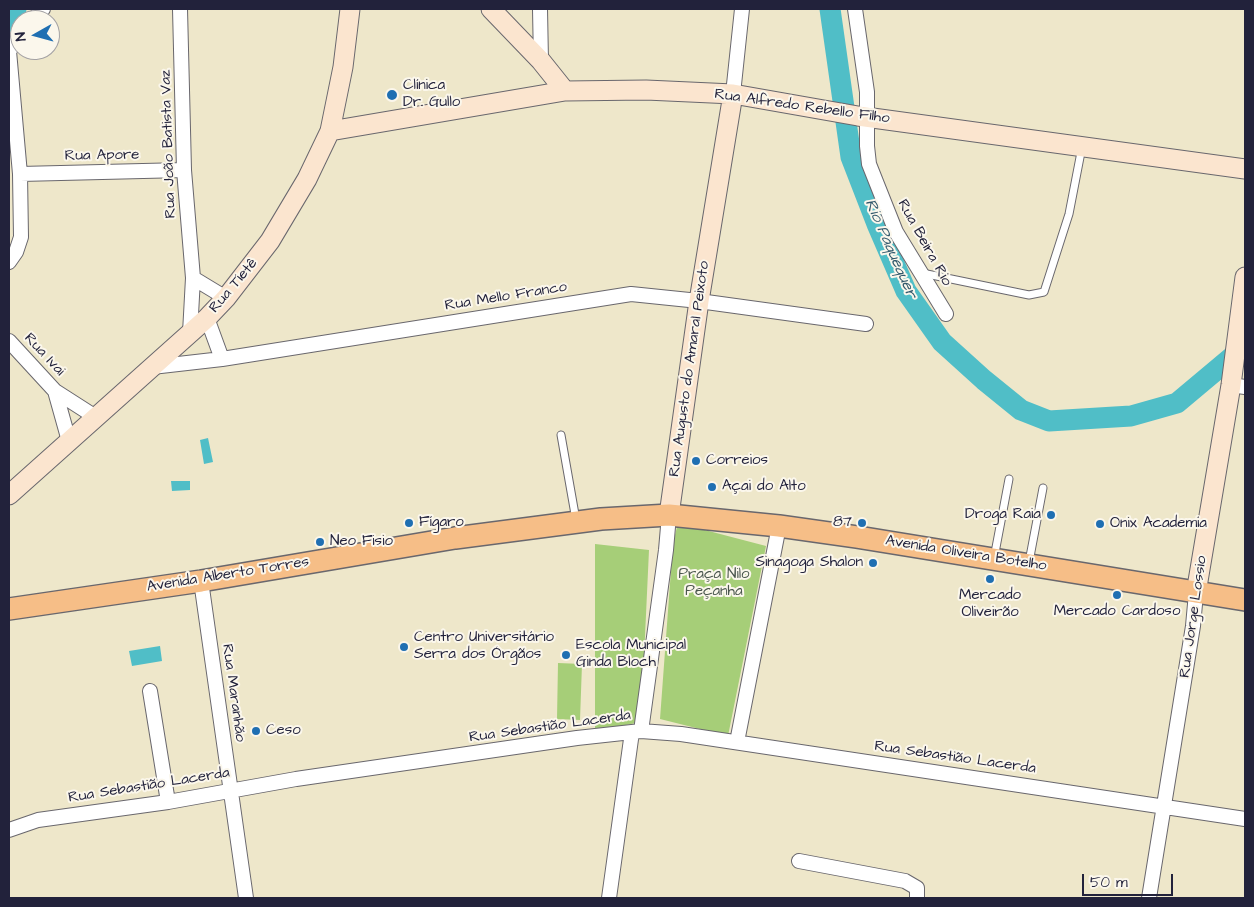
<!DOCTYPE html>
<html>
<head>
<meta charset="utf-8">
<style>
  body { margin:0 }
  #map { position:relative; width:1254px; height:907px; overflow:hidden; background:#eee7ca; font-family:"Architects Daughter",sans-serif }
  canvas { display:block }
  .frame { position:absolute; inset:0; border:10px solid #22223b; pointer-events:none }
  .north { position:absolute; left:10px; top:10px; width:50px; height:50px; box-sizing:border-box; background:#fbf7ec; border:1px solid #a4a2a5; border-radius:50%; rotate:263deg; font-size:14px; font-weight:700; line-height:20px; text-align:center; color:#22223b }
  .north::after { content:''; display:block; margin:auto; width:18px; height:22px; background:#1f6fb2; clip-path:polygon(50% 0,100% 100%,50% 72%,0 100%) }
  .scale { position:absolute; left:1082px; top:874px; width:91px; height:22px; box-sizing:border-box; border:2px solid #22223b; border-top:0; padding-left:6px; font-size:15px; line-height:18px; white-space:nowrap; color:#22223b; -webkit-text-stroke:4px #fbf7ec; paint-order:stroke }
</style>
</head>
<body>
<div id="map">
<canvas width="1254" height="907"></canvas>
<div class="frame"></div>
<div class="north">N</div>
<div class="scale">50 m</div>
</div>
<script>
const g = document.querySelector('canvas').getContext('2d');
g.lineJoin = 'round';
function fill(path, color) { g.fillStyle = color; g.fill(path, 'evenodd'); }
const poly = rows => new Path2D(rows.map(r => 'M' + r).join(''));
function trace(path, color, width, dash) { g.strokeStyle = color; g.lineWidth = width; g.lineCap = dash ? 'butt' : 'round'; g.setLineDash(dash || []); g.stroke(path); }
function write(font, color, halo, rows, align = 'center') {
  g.font = font + ' "Architects Daughter",sans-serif'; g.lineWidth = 4; g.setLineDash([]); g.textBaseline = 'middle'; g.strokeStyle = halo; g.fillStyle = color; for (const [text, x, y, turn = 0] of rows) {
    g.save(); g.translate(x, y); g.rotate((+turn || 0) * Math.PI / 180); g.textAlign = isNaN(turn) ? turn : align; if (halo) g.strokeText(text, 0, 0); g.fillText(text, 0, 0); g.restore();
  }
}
fill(poly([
  [678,523,766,546,728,736,660,719,673,543],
  [595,544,649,550,641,722,595,731],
  [558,663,582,664,580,720,557,719]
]), '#a6ce78');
fill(poly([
  [208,438,213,462,204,464,200,440],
  [171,481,190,481,190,490,172,491],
  [160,646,162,661,132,666,129,651]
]), '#50bec7');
trace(poly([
  [830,9,851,157,877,224,906,291,942,342,984,380,1021,410,1049,421,1131,416,1177,403,1245,346],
  [9,22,16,9]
]), '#50bec7', 21);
const lane = poly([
  [922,273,1029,295,1044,292,1069,214,1082,147],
  [561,435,576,520],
  [994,558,1009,479],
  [1029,562,1043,488]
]);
const street = poly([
  [180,9,184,170,193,278,190,333],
  [540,9,541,61],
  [855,9,867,92,867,146,869,164,896,232,946,314],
  [33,20,43,9],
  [9,51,20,36],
  [733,94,742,9],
  [20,174,184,170],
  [9,262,16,252,21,237,20,174,9,51],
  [193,278,226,298],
  [207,318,222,359],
  [9,341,55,391,94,416],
  [152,367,222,359,631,294,699,301,866,324],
  [1231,385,1245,387],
  [55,391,69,441],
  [201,581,246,898],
  [150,691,168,802],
  [641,731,666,550,669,515],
  [737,742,779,526],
  [9,830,38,820,168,802,296,779,577,738,641,731,681,734,1245,819],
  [799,861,905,881,917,888,917,898],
  [609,898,632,732],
  [1149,898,1193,626,1196,593]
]);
const secondary = poly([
  [491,9,541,61,565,91],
  [330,131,565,91,646,90,733,94,858,116,1245,169],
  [9,495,207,318,226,298,270,241,307,179,330,131,343,67,350,9],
  [669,515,699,301,733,94],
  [1196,593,1231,385,1245,277]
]);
const primary = poly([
  [9,609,201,581,455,538,601,519,669,515,779,526,857,537,1245,600]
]);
trace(lane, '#69676d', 9);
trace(street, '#69676d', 16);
trace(secondary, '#69676d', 21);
trace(primary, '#69676d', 24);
trace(lane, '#fff', 7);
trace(street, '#fff', 14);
trace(secondary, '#fbe5cf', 19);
trace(primary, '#f6be87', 21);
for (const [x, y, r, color] of [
  [392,95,6,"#1f6fb2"],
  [696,461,5,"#1f6fb2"],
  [712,487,5,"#1f6fb2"],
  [1051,515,5,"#1f6fb2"],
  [409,523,5,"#1f6fb2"],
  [862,523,5,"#1f6fb2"],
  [1100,524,5,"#1f6fb2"],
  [320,542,5,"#1f6fb2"],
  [873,563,5,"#1f6fb2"],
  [990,579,5,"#1f6fb2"],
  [1117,595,5,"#1f6fb2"],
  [404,647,5,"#1f6fb2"],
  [566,655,5,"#1f6fb2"],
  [256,731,5,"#1f6fb2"]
]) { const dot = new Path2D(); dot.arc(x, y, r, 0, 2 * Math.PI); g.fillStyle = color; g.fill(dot); trace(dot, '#fbf7ec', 2); }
write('15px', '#22223b', '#fbf7ec', [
  ["Clínica",403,86],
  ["Dr. Gullo",403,103],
  ["Correios",706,461],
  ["Açai do Alto",722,487],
  ["Droga Raia",1041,515,"right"],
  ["Fígaro",419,523],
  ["87",852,523,"right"],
  ["Onix Academia",1110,524],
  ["Neo Fisio",330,542],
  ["Sinagoga Shalon",863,563,"right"],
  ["Mercado",990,596,"center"],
  ["Oliveirão",990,613,"center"],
  ["Mercado Cardoso",1117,612,"center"],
  ["Centro Universitário",414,638],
  ["Serra dos Órgãos",414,655],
  ["Escola Municipal",576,646],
  ["Ginda Bloch",576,663],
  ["Ceso",266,731]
], 'left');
write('15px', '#22223b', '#fbf7ec', [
  ["Rua Alfredo Rebello Filho",802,107,8],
  ["Rua João Batista Vaz",169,144,-92],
  ["Rua Apore",102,156,-1],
  ["Rua Beira Rio",924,243,61],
  ["Rua Tietê",234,286,-50],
  ["Rua Mello Franco",506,297,-9],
  ["Rua Ivai",44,355,47],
  ["Rua Augusto do Amaral Peixoto",690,369,-82],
  ["Avenida Oliveira Botelho",966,554,9],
  ["Avenida Alberto Torres",228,575,-9],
  ["Rua Jorge Lossio",1194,617,-82],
  ["Rua Maranhão",233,693,82],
  ["Rua Sebastião Lacerda",550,727,-8],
  ["Rua Sebastião Lacerda",955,758,8],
  ["Rua Sebastião Lacerda",149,786,-9]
]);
write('15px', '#4a564d', '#fbf7ec', [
  ["Praça Nilo",714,575],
  ["Peçanha",714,592]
]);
write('italic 16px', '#32596c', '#fbf7ec', [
  ["Rio Paquequer",890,249,66]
]);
</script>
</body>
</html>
